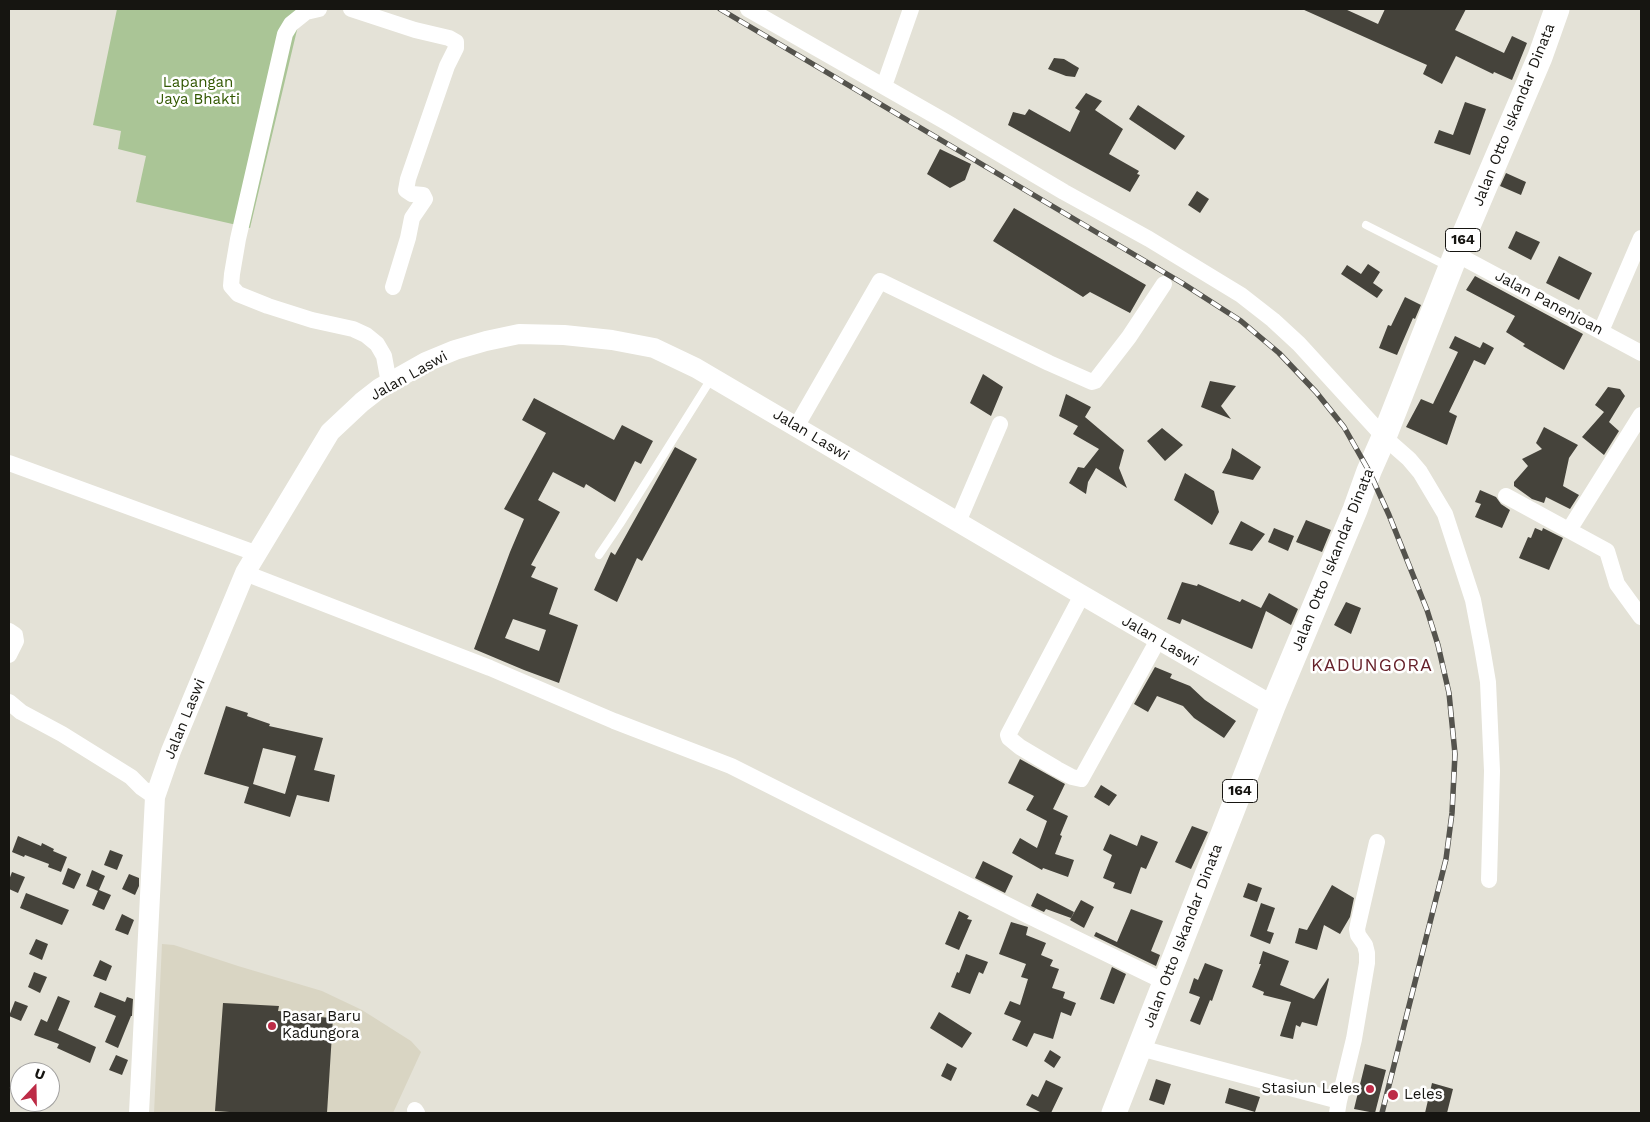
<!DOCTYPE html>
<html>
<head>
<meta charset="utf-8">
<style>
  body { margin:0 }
  #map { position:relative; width:1650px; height:1122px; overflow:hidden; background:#e4e2d7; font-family:"Work Sans",sans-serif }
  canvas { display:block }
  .frame { position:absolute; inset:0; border:10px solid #161511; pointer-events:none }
  .north { position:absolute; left:10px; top:1062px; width:50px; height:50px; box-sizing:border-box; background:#fff; border:1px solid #a2a1a0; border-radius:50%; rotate:21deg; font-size:14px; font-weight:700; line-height:20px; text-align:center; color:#161511 }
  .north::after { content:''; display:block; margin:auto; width:18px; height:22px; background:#bd2c47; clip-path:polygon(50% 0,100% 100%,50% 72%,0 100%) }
</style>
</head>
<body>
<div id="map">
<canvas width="1650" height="1122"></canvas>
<div class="frame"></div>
<div class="north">U</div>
</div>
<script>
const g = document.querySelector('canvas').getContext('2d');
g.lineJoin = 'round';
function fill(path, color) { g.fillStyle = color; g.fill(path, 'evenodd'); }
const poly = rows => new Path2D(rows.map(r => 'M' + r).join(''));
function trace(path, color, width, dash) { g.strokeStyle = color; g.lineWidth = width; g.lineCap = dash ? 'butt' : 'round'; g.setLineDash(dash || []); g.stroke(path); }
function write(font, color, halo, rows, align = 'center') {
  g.font = font + ' "Work Sans",sans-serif'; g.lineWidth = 5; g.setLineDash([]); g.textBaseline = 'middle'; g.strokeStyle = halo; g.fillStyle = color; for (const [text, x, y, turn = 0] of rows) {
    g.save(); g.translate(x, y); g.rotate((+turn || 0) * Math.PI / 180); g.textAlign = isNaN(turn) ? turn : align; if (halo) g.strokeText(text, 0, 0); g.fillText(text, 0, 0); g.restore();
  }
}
fill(poly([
  [162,944,174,945,238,966,322,991,362,1010,411,1041,421,1052,393,1113,154,1113]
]), '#d9d5c3');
fill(poly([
  [117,9,302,9,250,228,136,202,146,156,118,149,121,131,93,125]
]), '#aac596');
fill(poly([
  [1302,9,1345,9,1378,24,1385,9,1466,9,1455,30,1504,53,1512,36,1527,43,1512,80,1494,72,1493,74,1456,56,1442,84,1423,74,1427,65],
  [1054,58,1064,59,1079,68,1075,77,1066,76,1048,69],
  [1086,93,1102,101,1095,110,1123,129,1109,154,1139,171,1137,174,1140,175,1130,192,1008,125,1013,112,1025,115,1029,109,1070,132,1080,111,1075,108],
  [1465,102,1486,109,1470,155,1434,143,1439,130,1453,135],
  [1138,105,1185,136,1175,150,1129,119],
  [940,149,971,164,965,180,950,188,927,174],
  [1506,173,1526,182,1521,195,1500,186],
  [1197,191,1209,199,1200,213,1188,205],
  [1014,208,1146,285,1130,313,1090,292,1083,297,993,241],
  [1516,231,1540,242,1531,260,1508,248],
  [1559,256,1592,273,1579,300,1546,283],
  [1368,264,1380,272,1373,283,1383,290,1377,298,1341,274,1347,265,1361,274],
  [1475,276,1583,334,1564,370,1523,346,1525,344,1506,332,1515,316,1466,290],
  [1405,297,1421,305,1415,319,1413,318,1397,355,1379,348,1388,325,1391,326],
  [1455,336,1480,348,1483,342,1494,348,1485,365,1474,360,1449,412,1457,416,1447,445,1406,427,1421,399,1433,404,1458,352,1449,348],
  [983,374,1003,387,991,416,970,403],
  [1210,381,1236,386,1221,406,1231,419,1201,407],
  [1608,387,1620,389,1625,396,1609,422,1619,431,1604,455,1582,437,1604,412,1595,405],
  [1066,394,1091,407,1085,417,1124,450,1119,468,1127,488,1096,468,1088,482,1086,494,1069,483,1078,467,1084,468,1099,449,1073,434,1078,426,1059,416],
  [534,398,614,440,622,425,653,441,641,464,635,461,615,502,586,484,584,488,553,472,538,500,560,512,531,565,536,567,531,577,558,588,549,614,578,625,559,683,524,670,474,649,510,552,524,519,504,509,546,433,522,420],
  [513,619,546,630,539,651,505,638],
  [1544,427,1578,445,1569,458,1563,486,1579,495,1570,509,1546,497,1544,503,1532,499,1514,486,1514,482,1528,466,1522,459,1542,449,1536,443],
  [1162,428,1183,445,1165,461,1147,441],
  [675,447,697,459,642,561,637,558,617,602,594,590,611,552,615,555],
  [1232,448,1261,467,1253,480,1222,473,1230,458],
  [1185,473,1214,491,1219,512,1212,525,1174,500],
  [1480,490,1496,497,1501,504,1510,510,1502,528,1475,517,1481,504,1475,502],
  [1306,520,1331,530,1322,552,1296,542],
  [1241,521,1265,534,1252,551,1229,544],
  [1274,528,1294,536,1288,551,1268,542],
  [1535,528,1542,531,1543,528,1563,538,1549,570,1519,558,1528,537,1531,538],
  [1182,582,1197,586,1198,584,1240,602,1242,599,1261,608,1269,593,1298,609,1291,625,1266,611,1252,649,1182,619,1180,624,1167,619],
  [1346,602,1361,608,1351,634,1334,625],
  [1155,667,1172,674,1170,678,1190,686,1205,700,1236,721,1224,738,1194,718,1183,706,1157,696,1148,712,1134,704],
  [226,706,248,713,247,716,270,724,269,726,323,738,314,770,335,775,329,802,297,795,290,817,244,803,249,787,204,774],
  [263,748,296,756,285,794,253,784],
  [1020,759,1065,784,1053,809,1068,816,1060,835,1062,836,1055,854,1074,860,1068,877,1043,868,1042,870,1012,853,1020,838,1037,848,1047,821,1026,810,1034,796,1008,783],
  [1101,785,1117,795,1109,806,1094,797],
  [1192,826,1208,832,1191,869,1175,862],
  [1110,834,1137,846,1141,835,1158,842,1146,869,1141,867,1131,894,1113,888,1115,883,1103,878,1112,855,1103,850],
  [18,836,41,846,42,843,54,849,53,851,67,857,61,872,48,867,49,864,25,855,24,857,12,852],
  [110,850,123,855,117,870,104,865],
  [983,861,1013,876,1005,893,975,878],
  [68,868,81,874,74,889,62,884],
  [92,870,105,876,99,890,111,895,104,910,92,905,98,891,86,886],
  [12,872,25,877,18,893,9,889,9,880],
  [129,874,139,878,139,886,135,895,122,889],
  [1248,883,1262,888,1257,902,1243,897],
  [1332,885,1354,898,1350,917,1340,934,1324,925,1317,950,1295,943,1299,928,1307,930],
  [26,893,69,910,62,925,20,908],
  [1037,893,1074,912,1071,918,1046,909,1044,912,1031,906],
  [1081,900,1094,907,1084,928,1070,920],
  [1261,903,1275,908,1267,931,1274,933,1270,944,1250,936],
  [1131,909,1163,921,1151,951,1160,955,1156,966,1094,936,1096,932,1117,942],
  [959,911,969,916,967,919,972,920,959,950,945,944],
  [122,914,134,920,128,935,115,930],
  [1011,922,1028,927,1026,935,1046,943,1041,955,1053,960,1050,966,1059,969,1052,988,1065,992,1063,998,1076,1003,1071,1016,1061,1012,1053,1039,1034,1033,1027,1047,1012,1040,1021,1021,1004,1014,1010,1001,1020,1005,1028,979,1021,977,1026,964,999,954],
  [36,939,48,944,42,960,29,954],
  [1263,951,1289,961,1280,985,1314,999,1328,978,1329,979,1317,1026,1302,1022,1300,1027,1296,1025,1293,1039,1280,1036,1291,1002,1263,995,1264,992,1252,987,1261,964,1259,964],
  [966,954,988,962,983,974,979,972,970,994,951,987,957,972,959,973],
  [100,960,112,966,106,981,93,976],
  [1205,963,1223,970,1212,1001,1210,1000,1200,1025,1190,1021,1200,997,1189,993,1194,978,1198,980],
  [1112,967,1126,974,1114,1004,1100,999],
  [34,972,47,977,40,993,28,987],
  [100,992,125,1002,127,997,133,999,132,1016,131,1016,118,1048,105,1042,116,1016,94,1007],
  [58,996,70,1001,58,1030,96,1047,90,1063,57,1048,59,1044,34,1035,41,1019,47,1022],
  [15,1001,28,1006,21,1021,9,1016],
  [223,1003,279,1006,278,1011,305,1013,305,1016,333,1018,327,1113,244,1113,215,1111],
  [939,1012,972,1033,962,1048,930,1028],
  [1050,1050,1061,1057,1054,1068,1044,1061],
  [116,1055,128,1060,122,1075,109,1070],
  [947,1063,957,1068,951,1081,941,1076],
  [1365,1064,1386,1070,1375,1113,1354,1109],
  [1156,1079,1171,1084,1164,1105,1149,1100],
  [1046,1080,1063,1088,1051,1113,1042,1113,1026,1105,1032,1094,1038,1097],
  [1432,1083,1453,1089,1447,1113,1425,1113],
  [1229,1088,1260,1097,1255,1112,1225,1103]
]), '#45433b');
trace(poly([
  [1366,225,1447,266],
  [599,555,620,524,711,379]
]), '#fff', 8);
trace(poly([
  [319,9,306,12,291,24,285,34,238,239,232,274,231,286,238,294,268,306,312,320,353,329,366,335,377,344,384,356,389,383],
  [351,9,415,30,449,38,456,42,456,48,447,66,408,179,406,190,412,194,423,195,425,199,412,218,408,238,393,287],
  [748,9,946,122,1064,192,1149,239,1241,295,1273,320,1299,344,1384,437,1409,459,1420,472,1445,514,1473,600,1482,647,1488,682,1492,771,1489,880],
  [884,86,911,9],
  [1456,254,1641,353],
  [1601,331,1641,238],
  [796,427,880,281,1049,363,1092,382,1095,381,1129,337,1164,284],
  [9,463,255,553],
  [1506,496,1607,551,1617,584,1641,617],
  [958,522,1000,424],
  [1569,530,1641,415],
  [245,573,490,668,614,721,731,766,1027,915,1165,982],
  [1082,595,1008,735,1009,738,1020,747,1057,769,1072,777,1081,779,1158,640],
  [9,631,15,635,16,641,9,655],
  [9,702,21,712,62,734,131,777,142,788,155,797],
  [1140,1048,1339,1101,1337,1113],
  [1339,1101,1354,1039,1367,963,1367,953,1365,945,1358,935,1357,929,1377,842],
  [415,1110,417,1113]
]), '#fff', 16);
trace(poly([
  [139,1113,155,797,171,751,245,573,330,432,362,402,380,388,426,362,455,350,486,341,519,334,564,335,612,340,654,348,696,368,1082,595,1273,706]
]), '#fff', 20);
trace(poly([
  [1114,1113,1273,706,1355,510,1369,471,1384,437,1456,254,1540,57,1557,9]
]), '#fff', 25);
const rail = poly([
  [720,9,1182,283,1241,321,1279,353,1316,392,1344,427,1369,471,1389,515,1427,610,1438,645,1449,693,1455,754,1452,813,1446,859,1382,1113]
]);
trace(rail, '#54534d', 5.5);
trace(rail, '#fff', 4, [11]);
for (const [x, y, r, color] of [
  [272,1026,5,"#bd2c47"],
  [1370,1089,5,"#bd2c47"],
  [1393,1095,6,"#bd2c47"]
]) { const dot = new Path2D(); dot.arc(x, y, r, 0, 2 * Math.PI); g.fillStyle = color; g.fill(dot); trace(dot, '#fff', 2); }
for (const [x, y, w] of [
  [1463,240,35],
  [1240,791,35]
]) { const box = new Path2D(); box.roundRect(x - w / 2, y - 11.5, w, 23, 4); g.fillStyle = '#fff'; g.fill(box); trace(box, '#161511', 1); }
write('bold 14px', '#161511', null, [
  ["164",1463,240],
  ["164",1240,791]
]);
write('15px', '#315700', '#fff', [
  ["Lapangan",198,83],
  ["Jaya Bhakti",198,100]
]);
write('15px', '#161511', '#fff', [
  ["Jalan Otto Iskandar Dinata",1514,115,-68],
  ["Jalan Panenjoan",1549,303,28],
  ["Jalan Laswi",409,376,-29],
  ["Jalan Laswi",811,435,31],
  ["Jalan Otto Iskandar Dinata",1333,560,-68],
  ["Jalan Laswi",1160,641,30],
  ["Jalan Laswi",185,719,-68],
  ["Jalan Otto Iskandar Dinata",1183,936,-69]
]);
write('15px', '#161511', '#fff', [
  ["Pasar Baru",282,1017],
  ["Kadungora",282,1034],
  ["Stasiun Leles",1360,1089,"right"],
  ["Leles",1404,1095]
], 'left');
g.letterSpacing = '1px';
write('18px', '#66212a', '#fff', [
  ["KADUNGORA",1372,666]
]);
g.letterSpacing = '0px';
</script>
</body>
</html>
